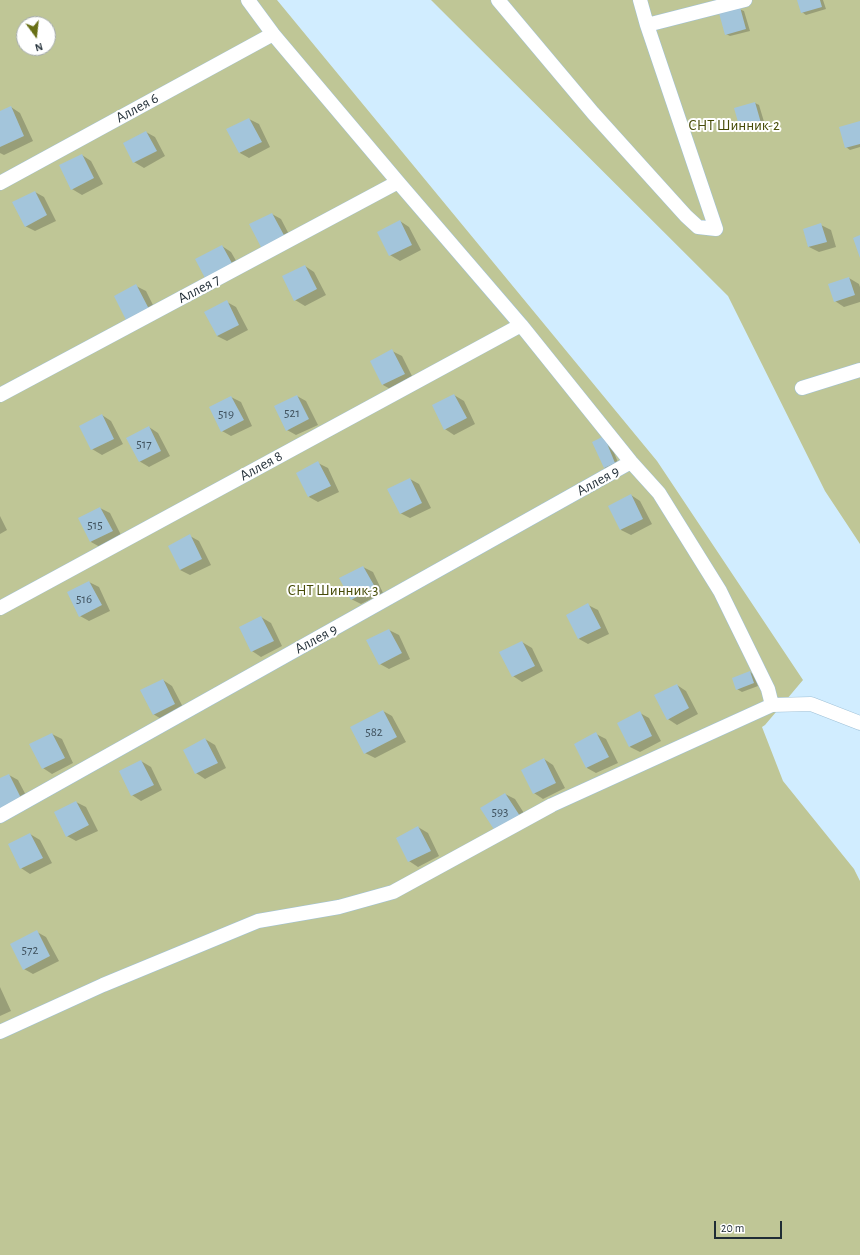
<!DOCTYPE html>
<html>
<head>
<meta charset="utf-8">
<style>
  body { margin:0 }
  #map { position:relative; width:860px; height:1255px; overflow:hidden; background:#d1edff; font-family:"Alegreya Sans",sans-serif }
  canvas { display:block }
  .north { position:absolute; left:16px; top:16px; width:40px; height:40px; box-sizing:border-box; background:#fff; border:1px solid #a5abae; border-radius:50%; rotate:165deg; font-size:11px; font-weight:700; line-height:16px; text-align:center; color:#1f2c35 }
  .north::after { content:''; display:block; margin:auto; width:14px; height:18px; background:#686f15; clip-path:polygon(50% 0,100% 100%,50% 72%,0 100%) }
  .scale { position:absolute; left:714px; top:1221px; width:68px; height:18px; box-sizing:border-box; border:2px solid #1f2c35; border-top:0; padding-left:5px; font-size:12px; line-height:14px; white-space:nowrap; color:#1f2c35; -webkit-text-stroke:3px #fff; paint-order:stroke }
</style>
</head>
<body>
<div id="map">
<canvas width="860" height="1255"></canvas>
<div class="north">N</div>
<div class="scale">20 m</div>
</div>
<script>
const g = document.querySelector('canvas').getContext('2d');
g.lineJoin = 'round';
function fill(path, color) { g.fillStyle = color; g.fill(path, 'evenodd'); }
const poly = rows => new Path2D(rows.map(r => 'M' + r).join(''));
function trace(path, color, width, dash) { g.strokeStyle = color; g.lineWidth = width; g.lineCap = dash ? 'butt' : 'round'; g.setLineDash(dash || []); g.stroke(path); }
function write(font, color, halo, rows, align = 'center') {
  g.font = font + ' "Alegreya Sans",sans-serif'; g.lineWidth = 4; g.setLineDash([]); g.textBaseline = 'middle'; g.strokeStyle = halo; g.fillStyle = color; for (const [text, x, y, turn = 0] of rows) {
    g.save(); g.translate(x, y); g.rotate((+turn || 0) * Math.PI / 180); g.textAlign = isNaN(turn) ? turn : align; if (halo) g.strokeText(text, 0, 0); g.fillText(text, 0, 0); g.restore();
  }
}
fill(poly([
  [0,0,277,0,657,461,803,680,765,725,762,727,783,781,854,869,860,881,860,1255,0,1255],
  [24,24,48,24,48,48,24,48],
  [431,0,860,0,860,544,825,491,728,296]
]), '#bfc696');
fill(poly([
  [798,0,823,0,826,9,806,15,802,12],
  [739,9,744,11,750,31,730,36,726,34],
  [755,103,759,105,765,125,746,131,741,128],
  [11,107,20,113,33,141,4,155,0,153,0,112],
  [249,119,259,124,270,147,249,158,240,153,228,129],
  [860,122,860,147,850,150,846,147],
  [146,132,155,137,165,156,144,168,134,162,124,143],
  [82,155,91,161,103,184,82,195,72,189],
  [35,192,44,197,56,221,35,231,25,226],
  [272,214,281,219,293,242,272,253],
  [400,221,409,227,421,250,400,261,390,255],
  [821,225,831,230,836,247,819,252,809,247,804,230],
  [222,246,231,252,242,271,216,284],
  [305,266,314,272,326,295,305,306,295,300],
  [849,278,859,284,860,287,860,302,844,307,835,301],
  [136,286,146,291,158,315,115,296],
  [227,302,236,307,248,330,227,341,217,336],
  [392,351,402,356,414,380,392,390,383,385],
  [454,395,464,401,475,424,454,435,445,429],
  [297,396,306,401,318,425,296,435,287,430],
  [231,397,241,402,252,426,231,436,222,431],
  [102,415,111,421,123,444,102,455,92,449],
  [149,427,158,433,170,456,149,467,139,461],
  [604,438,609,440,619,465,609,470,604,467],
  [318,463,328,468,339,492,318,502,309,497],
  [410,479,419,484,431,508,410,518,400,513],
  [631,495,640,501,652,524,631,535,621,530,610,506],
  [100,508,110,513,122,537,100,547,91,542],
  [0,516,7,530,0,534],
  [190,536,199,541,211,565,190,575,180,570],
  [363,567,373,572,383,593,361,604,351,599],
  [89,582,99,587,110,611,89,621,80,616],
  [588,605,598,610,609,634,588,644,579,639],
  [261,617,271,623,282,646,261,657,252,651],
  [389,630,399,635,410,659,389,669,380,664],
  [522,642,532,648,543,671,522,682,513,676],
  [750,672,754,675,758,686,742,692,737,689],
  [163,680,172,686,184,709,163,720,153,714],
  [677,685,686,691,698,714,677,725,668,719],
  [383,711,392,716,406,742,375,758,365,753],
  [640,713,649,718,661,741,640,752,630,747,619,723],
  [52,734,62,739,73,763,52,774,43,768],
  [596,734,606,739,618,763,596,773,587,768,575,744],
  [205,739,215,745,226,768,205,779,196,773],
  [544,759,553,765,565,788,543,799,534,793],
  [141,761,151,767,162,790,141,801,132,795],
  [9,775,18,780,30,803,8,814,0,779],
  [505,794,515,799,529,821,505,836],
  [76,802,86,807,98,831,76,841,67,836],
  [418,827,428,833,439,856,418,867,409,861],
  [30,834,40,840,52,863,30,874,21,868],
  [37,932,46,937,59,961,33,974,24,969],
  [0,987,11,1011,0,1016]
]), '#0003');
fill(poly([
  [797,0,820,0,822,7,801,13],
  [740,7,746,29,725,35,719,13],
  [755,102,761,123,740,129,734,108],
  [11,106,24,136,0,147,0,111],
  [249,118,262,142,239,153,226,129],
  [860,121,860,144,845,148,839,127],
  [146,131,157,151,133,163,123,143],
  [82,154,94,178,71,190,59,165],
  [35,191,47,215,25,227,12,202],
  [272,213,285,237,262,249,249,224],
  [400,220,412,245,389,256,377,232],
  [821,223,827,242,808,247,803,229],
  [860,235,860,258,853,238],
  [222,245,233,265,206,280,195,259],
  [305,265,317,289,294,301,282,276],
  [849,277,855,295,834,302,828,284],
  [136,284,149,309,126,320,114,296],
  [227,300,239,325,217,336,204,312],
  [392,349,405,374,382,385,370,361],
  [454,394,467,418,444,430,432,405],
  [297,395,309,419,286,431,274,406],
  [231,396,244,420,221,432,209,407],
  [102,414,114,439,91,450,79,426],
  [149,426,161,451,139,462,126,438],
  [604,436,615,463,604,468,592,442],
  [318,461,331,486,308,497,296,473],
  [410,478,422,503,400,514,387,489],
  [631,494,643,519,620,530,608,506],
  [100,507,113,531,90,542,78,518],
  [190,534,202,559,180,570,168,546],
  [363,566,375,587,351,600,339,578],
  [89,581,102,605,79,617,67,592],
  [588,603,601,628,578,639,566,615],
  [261,616,274,641,251,652,239,627],
  [389,629,402,653,379,665,366,640],
  [522,641,535,666,512,677,499,652],
  [750,671,754,683,736,690,732,678],
  [163,679,175,704,153,715,140,690],
  [677,684,689,708,667,720,654,695],
  [383,710,397,737,364,754,350,727],
  [640,711,652,736,629,747,617,723],
  [596,732,609,757,586,768,574,744],
  [52,733,65,758,42,769,29,744],
  [205,738,218,763,195,774,183,750],
  [544,758,556,783,533,794,521,770],
  [141,760,154,785,131,796,119,771],
  [9,774,21,798,0,809,0,778],
  [505,793,520,816,495,831,480,808],
  [76,801,89,825,66,837,54,812],
  [418,826,431,851,408,862,396,838],
  [30,833,43,858,20,869,8,844],
  [37,930,50,956,23,970,10,944]
]), '#a3c5db');
const lane = poly([
  [248,0,273,34,398,182,521,325,631,462,659,493,720,591,768,689,772,705],
  [498,0,593,113,686,216,698,227,716,229,647,25,640,0],
  [647,25,745,0],
  [0,183,273,34],
  [802,388,860,370],
  [0,395,398,182],
  [0,608,521,325],
  [0,816,631,462],
  [0,1032,103,985,258,921,339,907,393,892,552,805,772,705,811,704,860,723]
]);
trace(lane, '#9fc1d7', 15);
trace(lane, '#fff', 14);
write('13px', '#40525e', null, [
  ["521",292,413],
  ["519",226,414],
  ["517",144,444],
  ["515",95,525],
  ["516",84,599],
  ["582",374,732],
  ["593",500,812],
  ["572",30,950]
]);
write('15px', '#1f2c35', '#fff', [
  ["Аллея 6",137,108,-29],
  ["Аллея 7",199,289,-28],
  ["Аллея 8",261,466,-29],
  ["Аллея 9",598,481,-29],
  ["Аллея 9",316,639,-29]
]);
write('15px', '#464b07', '#fff', [
  ["СНТ Шинник-2",734,125],
  ["СНТ Шинник-3",333,590]
]);
</script>
</body>
</html>
